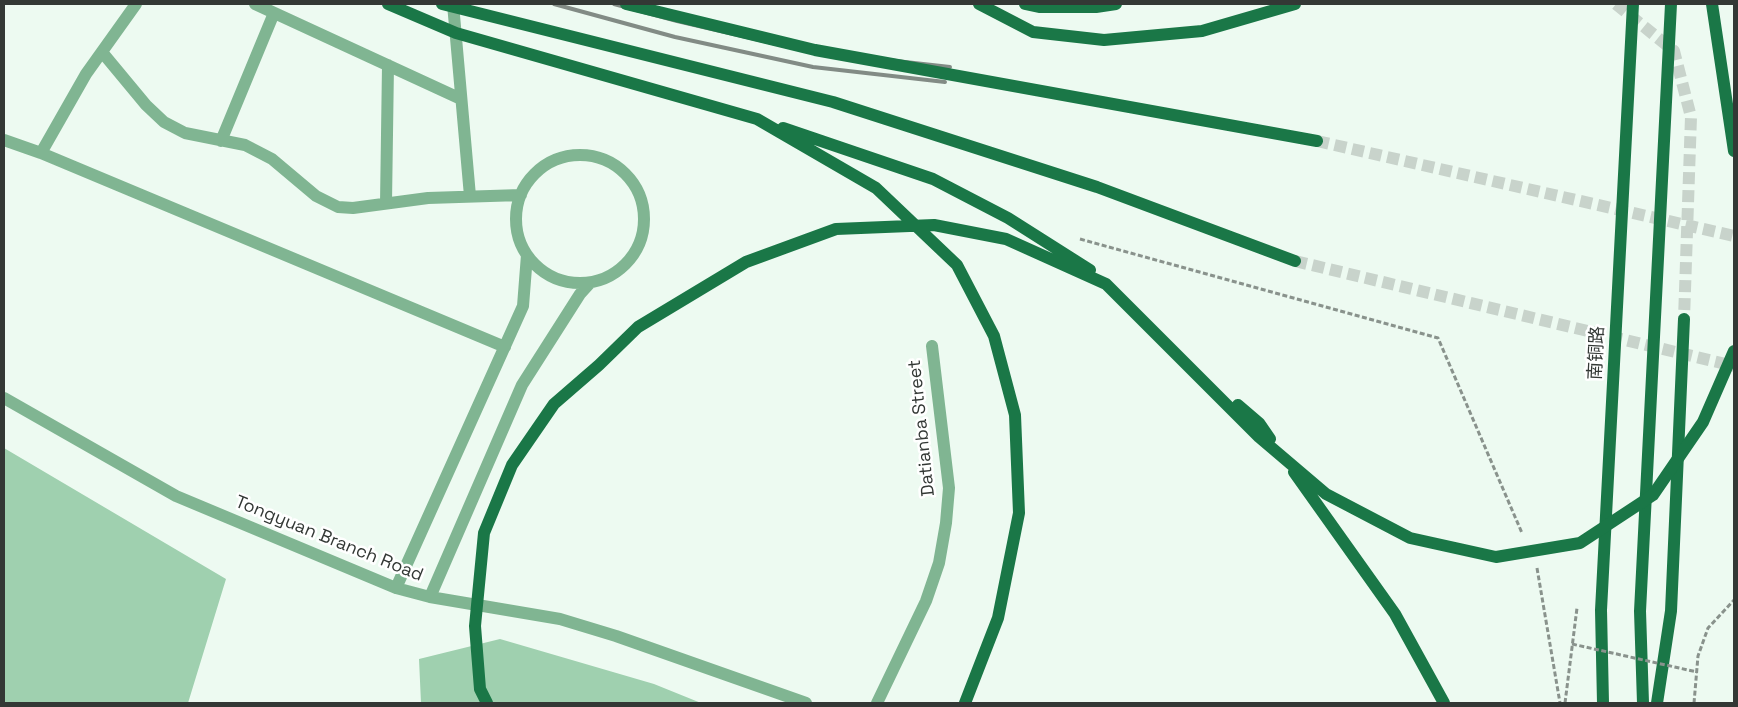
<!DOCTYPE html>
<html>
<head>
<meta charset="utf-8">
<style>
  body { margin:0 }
  #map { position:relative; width:1738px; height:707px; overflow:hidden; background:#edfaf1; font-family:"Space Grotesk",sans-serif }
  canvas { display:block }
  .frame { position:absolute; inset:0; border:5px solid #333835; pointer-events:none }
</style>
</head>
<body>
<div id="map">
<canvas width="1738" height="707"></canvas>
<div class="frame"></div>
</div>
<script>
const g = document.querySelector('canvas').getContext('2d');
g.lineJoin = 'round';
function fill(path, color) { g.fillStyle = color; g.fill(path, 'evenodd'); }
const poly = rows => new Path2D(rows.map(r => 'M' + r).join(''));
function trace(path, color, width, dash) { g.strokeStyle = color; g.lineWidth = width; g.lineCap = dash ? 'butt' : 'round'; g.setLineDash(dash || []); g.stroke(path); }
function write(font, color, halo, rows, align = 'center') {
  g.font = font + ' "Space Grotesk","Noto Sans SC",sans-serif'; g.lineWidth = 5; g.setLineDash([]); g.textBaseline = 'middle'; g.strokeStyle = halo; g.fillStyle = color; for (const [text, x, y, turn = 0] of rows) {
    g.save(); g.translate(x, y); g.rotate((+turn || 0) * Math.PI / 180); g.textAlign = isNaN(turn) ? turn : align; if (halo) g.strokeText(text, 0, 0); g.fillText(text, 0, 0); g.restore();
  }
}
fill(poly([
  [4,448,226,579,188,703,4,703],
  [500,639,654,684,701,703,421,703,419,659]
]), '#9fd0af');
trace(poly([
  [1616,4,1674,51,1691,117,1684,319],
  [1317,141,1734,236],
  [1295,261,1734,366]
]), '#c8d3cb', 12, [12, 6]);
trace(poly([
  [1565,703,1577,608],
  [1694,703,1698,656,1708,628,1734,600]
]), '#89928c', 3, [5, 2.5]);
trace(poly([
  [255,4,461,99],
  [453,4,470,196],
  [102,52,146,105,164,122,185,133,245,145,272,159,316,196,338,207,353,208,428,198,521,195],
  [4,140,41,153,505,347],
  [221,141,274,13],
  [41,153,86,74,136,4],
  '516 219a64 64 0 1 1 128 0a64 64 0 1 1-128 0Z',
  [386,203,388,65],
  [4,398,176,496,396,588,430,597,560,619,616,636,806,703],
  [396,588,523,306,527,255],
  [430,597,522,385,580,294,590,283],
  [877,703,926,601,939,563,946,523,949,488,932,346]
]), '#80b592', 12);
trace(poly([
  [979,4,1033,32,1104,40,1202,31,1295,4],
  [1025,4,1039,7,1096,7,1116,4],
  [1712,4,1734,151],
  [1603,703,1601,610,1633,4],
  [1643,703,1640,611,1671,4],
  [1657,703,1671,611,1684,319]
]), '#1a7747', 12);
trace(poly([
  [554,4,675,37,813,67,945,82],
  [614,4,677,21,807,51,950,67]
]), '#828b85', 4);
trace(poly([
  [1080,239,1438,338,1522,533],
  [1537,568,1560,703],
  [1572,644,1697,672]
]), '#89928c', 3, [5, 2.5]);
trace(poly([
  [388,4,456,33,757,119,876,188,957,265,994,336,1015,415,1019,513,998,618,965,703],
  [442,4,833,102,1097,187,1295,261],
  [626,4,815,50,1317,141],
  [783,128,933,179,1008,218,1090,270],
  [1238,405,1259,423,1270,439],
  [1294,472,1395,614,1444,703],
  [487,703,480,689,475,626,484,533,512,465,554,404,599,365,638,327,746,262,836,229,934,225,1006,239,1106,284,1259,437,1326,494,1410,538,1496,557,1580,543,1653,495,1703,422,1734,351]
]), '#1a7747', 12);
write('18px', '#333835', '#fff', [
  ["南铜路",1597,353,-87],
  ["Datianba Street",922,428,-96],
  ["Tongyuan Branch Road",329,539,22]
]);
</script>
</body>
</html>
